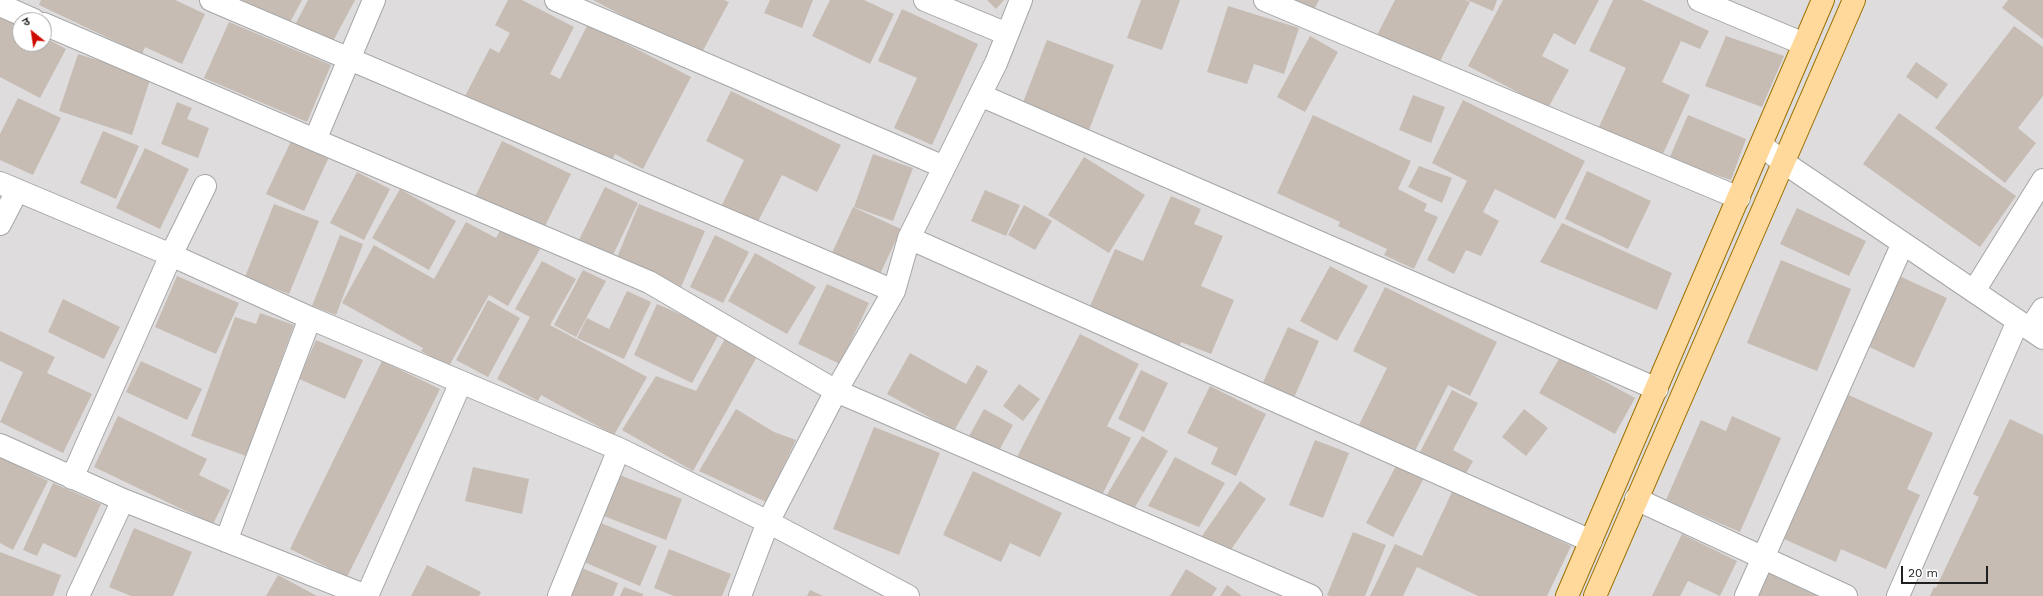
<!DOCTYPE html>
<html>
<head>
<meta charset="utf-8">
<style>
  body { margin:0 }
  #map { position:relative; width:2043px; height:596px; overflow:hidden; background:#f1ede5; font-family:"Work Sans","Noto Sans Devanagari",sans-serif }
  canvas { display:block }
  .north { position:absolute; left:12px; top:12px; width:40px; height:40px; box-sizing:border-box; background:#fff; border:1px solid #a5a5a5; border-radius:50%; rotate:330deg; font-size:11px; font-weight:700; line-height:16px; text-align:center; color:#1f1f1f }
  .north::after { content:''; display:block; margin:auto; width:14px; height:18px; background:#cf0b00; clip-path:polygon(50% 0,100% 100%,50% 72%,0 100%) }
  .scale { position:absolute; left:1901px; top:566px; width:87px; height:18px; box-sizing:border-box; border:2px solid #1f1f1f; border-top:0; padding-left:5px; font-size:12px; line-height:14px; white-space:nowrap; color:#1f1f1f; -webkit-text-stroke:3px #fff; paint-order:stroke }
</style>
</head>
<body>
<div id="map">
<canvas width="2043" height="596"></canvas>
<div class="north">उ</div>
<div class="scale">20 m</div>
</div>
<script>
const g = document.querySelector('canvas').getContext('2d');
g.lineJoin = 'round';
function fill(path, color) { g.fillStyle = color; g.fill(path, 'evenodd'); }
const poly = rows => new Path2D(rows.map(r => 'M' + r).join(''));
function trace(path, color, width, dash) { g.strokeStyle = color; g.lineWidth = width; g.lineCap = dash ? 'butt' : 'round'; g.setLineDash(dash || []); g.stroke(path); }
fill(poly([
  [0,0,2043,0,2043,596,0,596],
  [20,20,44,20,44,44,20,44]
]), '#dedcdc');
fill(poly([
  [41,0,175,0,205,14,182,64,145,47,142,54,39,5],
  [242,0,302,0,289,24],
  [308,0,355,0,331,45,294,27],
  [508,0,522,0,574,27,550,74,560,79,588,24,691,77,643,169,615,154,610,165,464,98,490,48,499,53,510,33,495,25],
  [593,0,724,0,729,2,700,56],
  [770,0,813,0,802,28,764,13],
  [830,0,864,0,894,14,870,64,812,36],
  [987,0,1004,0,996,9],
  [1141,0,1180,0,1162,50,1127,38],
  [1287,0,1319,0,1313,12],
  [1395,0,1465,0,1470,2,1437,67,1376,37],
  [1467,0,1497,0,1493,11],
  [1503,0,1599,0,1575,45,1554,33,1542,56,1569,70,1548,108,1468,66],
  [1613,0,1642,0,1709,31,1700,49,1681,41,1662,82,1690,95,1661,158,1598,129,1626,68,1589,51],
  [2008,0,2043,0,2043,39,2002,8],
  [1228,6,1299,28,1284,74,1254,64,1247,84,1207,72],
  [902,9,978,44,932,145,894,128,917,78,878,61],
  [0,14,20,25,20,44,44,44,44,37,66,49,40,98,0,77],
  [229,22,331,65,307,122,204,78],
  [2014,26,2043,47,2043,96,2018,128,2036,143,2005,183,1935,128],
  [1310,36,1338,52,1305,112,1277,97],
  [1726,36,1784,56,1762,107,1705,86],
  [1047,40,1114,65,1089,130,1022,105],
  [78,54,151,77,132,135,59,111],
  [1916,62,1948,84,1937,99,1906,77],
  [731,91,841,145,817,192,782,175,754,229,719,211,744,160,706,141],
  [1413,95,1445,107,1431,143,1399,130],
  [18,98,61,118,33,175,0,160,0,134],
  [1463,100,1585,161,1555,219,1495,189,1483,212,1499,221,1481,256,1466,250,1454,274,1427,260,1467,181,1432,163],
  [177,102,192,108,187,119,209,128,198,158,161,144],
  [1899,113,2016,196,1980,247,1863,164],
  [1313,115,1411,161,1398,189,1427,204,1424,211,1438,217,1414,269,1384,255,1387,249,1338,226,1340,222,1277,193],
  [1688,115,1746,139,1731,180,1669,159],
  [103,131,139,146,116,199,80,183],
  [293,137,330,155,304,211,266,194],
  [502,141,571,174,543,230,475,197],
  [145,148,189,169,160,229,116,208],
  [873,154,913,168,893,221,854,207],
  [1084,157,1145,195,1109,253,1048,215],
  [1419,166,1452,178,1442,203,1408,187],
  [1587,171,1651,201,1628,249,1565,219],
  [357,172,390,189,364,240,330,223],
  [605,187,638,203,611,259,578,242],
  [400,189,456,221,429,270,372,238],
  [985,190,1020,205,1006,236,971,221],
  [1171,196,1201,209,1194,224,1223,236,1201,286,1234,300,1211,354,1181,342,1177,351,1087,313,1115,249,1143,261],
  [274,204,319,221,289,294,245,277],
  [639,204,705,231,681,287,616,260],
  [1024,205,1052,221,1035,250,1008,235],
  [853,207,901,229,880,274,832,253],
  [1797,208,1866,241,1849,276,1780,244],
  [466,222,496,238,502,227,540,249,508,306,489,295,449,366,421,351,423,348,342,303,374,245,434,279],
  [1562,223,1672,273,1657,310,1540,262],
  [340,235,363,244,336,315,312,306],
  [715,235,749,252,723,303,690,287],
  [755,253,816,287,787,334,728,301],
  [1781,260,1851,289,1817,371,1747,343],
  [542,261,576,279,550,325,647,377,614,435,541,395,538,401,497,379,530,317,515,309],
  [1330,266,1368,286,1337,341,1300,321],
  [583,270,606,281,576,337,554,325],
  [1895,274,1947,298,1914,368,1863,344],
  [177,276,239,303,216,354,155,327],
  [827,284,869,303,840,364,798,344],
  [1385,287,1497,342,1470,396,1448,385,1412,457,1357,429,1387,368,1353,351],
  [627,291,651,302,624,359,577,338,587,318,609,329],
  [63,299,120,327,104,359,48,332],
  [488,300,520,318,488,377,456,360],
  [657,304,720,332,692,383,634,355],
  [260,313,294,325,246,456,191,436,235,317,256,324],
  [1288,327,1319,341,1293,400,1261,387],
  [0,331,55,357,47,373,92,394,63,453,0,422,23,372,0,361],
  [1080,334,1139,364,1107,426,1131,438,1100,499,1017,457],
  [727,335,759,353,693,471,622,430,656,376,696,391],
  [316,340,363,360,345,399,299,379],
  [910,353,966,384,977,365,988,371,954,431,887,394],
  [1560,357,1635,398,1615,434,1539,393],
  [141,361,202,389,187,420,126,392],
  [382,361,440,389,347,577,290,549],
  [1141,370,1168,383,1144,432,1118,419],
  [1019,384,1040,399,1023,421,1003,406],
  [1210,386,1266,414,1236,476,1211,464,1218,448,1187,433],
  [1452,390,1478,403,1453,450,1473,461,1464,477,1419,454],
  [1842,392,1933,433,1907,489,1920,495,1886,569,1841,549,1836,562,1777,536],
  [736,409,774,432,796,440,766,502,699,471],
  [984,409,1013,425,996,456,967,440],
  [1524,409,1548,428,1526,456,1502,437],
  [118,416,207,459,199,475,230,490,213,524,94,467],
  [1732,416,1781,438,1740,532,1666,500,1701,420,1726,431],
  [2010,419,2043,435,2043,596,1930,596,1934,587,1936,588,1979,497,1973,494],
  [874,427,940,453,899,555,833,529],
  [1142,436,1168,451,1131,514,1105,498],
  [1315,440,1349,453,1323,518,1289,505],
  [0,457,48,481,13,550,0,543],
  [1175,457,1225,483,1199,527,1148,506],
  [1397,464,1424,478,1393,537,1366,523],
  [473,467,529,479,522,514,465,501],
  [973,471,1062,513,1040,557,1010,543,1001,562,943,535],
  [617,474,682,499,666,540,601,515],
  [1240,481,1266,499,1228,554,1202,536],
  [53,483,101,504,76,558,43,543,37,556,23,550],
  [1453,490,1571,546,1547,596,1478,596,1417,567,1403,596,1370,596,1395,544,1422,556],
  [601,523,657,546,640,586,584,562],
  [134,528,192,552,173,596,131,596,109,587],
  [1353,532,1386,545,1365,596,1330,596,1327,595],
  [1682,534,1737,561,1720,596,1688,581,1680,596,1652,596],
  [669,549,731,574,722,596,674,596,654,588],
  [0,552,61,575,53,596,0,596],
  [427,565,481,592,479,596,411,596],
  [582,568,618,583,613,596,570,596],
  [1186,569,1217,588,1212,596,1170,596],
  [1768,571,1816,595,1816,596,1756,596],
  [278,575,317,596,266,596],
  [1227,585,1242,596,1220,596],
  [624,587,643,594,643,596,620,596],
  [810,590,823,596,807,596]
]), '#c6bcb4');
const minor = poly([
  [211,0,894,291],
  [374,0,315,140,649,282,836,391,1311,596],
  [556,0,944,167],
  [925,0,1007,34],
  [1265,0,1739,198],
  [1699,0,1804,44],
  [0,5,34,20],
  [44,24,315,140],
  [980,95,1657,389],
  [1761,145,1783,162,2043,338],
  [0,183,171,255,310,318,619,449,768,522,740,596],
  [0,224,17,191],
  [909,238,1591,541],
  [1974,291,2043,180],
  [2030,329,2043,309],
  [0,445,123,500,78,596],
  [72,478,171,255,205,186],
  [1636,499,1846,596],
  [123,500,366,596],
  [226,541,310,318],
  [367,596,461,382],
  [559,596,619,449],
  [908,596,768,522,836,391,894,291,909,238,996,63,1021,0],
  [1746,596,1903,243],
  [1898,596,2018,321]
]);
const major = poly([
  [1567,596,1823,0],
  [1595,596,1854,0]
]);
trace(minor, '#a6a6a6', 24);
trace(major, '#9b7000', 24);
trace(minor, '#fff', 22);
trace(major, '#ffd99c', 22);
</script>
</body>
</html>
